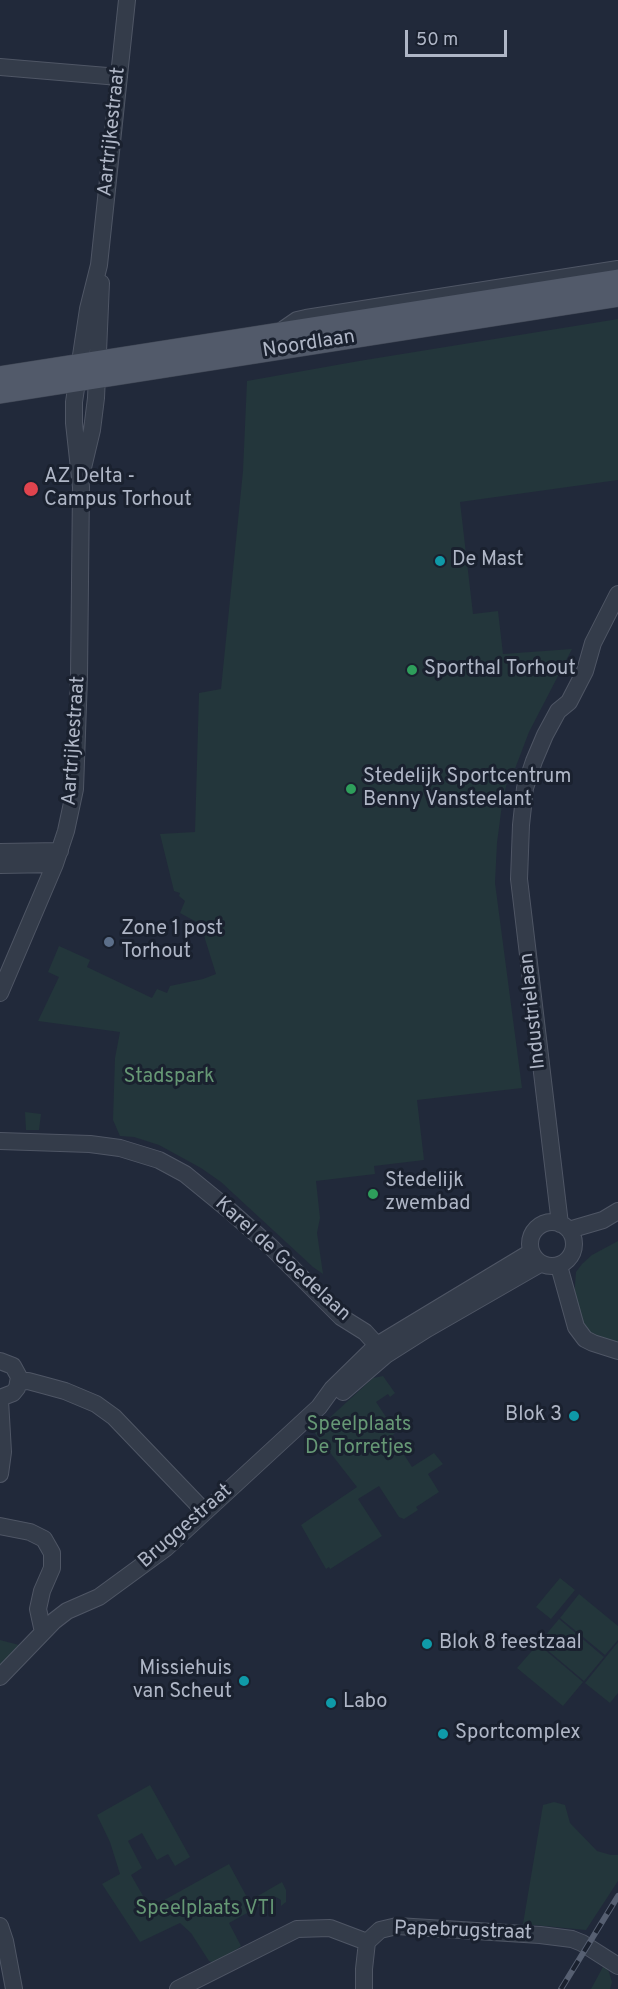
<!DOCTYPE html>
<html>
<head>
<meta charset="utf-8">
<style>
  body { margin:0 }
  #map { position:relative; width:618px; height:1989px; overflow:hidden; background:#21293a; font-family:Overpass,sans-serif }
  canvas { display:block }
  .scale { position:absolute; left:405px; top:30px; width:102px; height:27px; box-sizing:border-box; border:3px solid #afb6c6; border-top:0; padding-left:8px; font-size:18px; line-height:21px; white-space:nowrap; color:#afb6c6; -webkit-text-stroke:4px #1a212f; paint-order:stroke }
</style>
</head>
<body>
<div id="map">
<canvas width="618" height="1989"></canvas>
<div class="scale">50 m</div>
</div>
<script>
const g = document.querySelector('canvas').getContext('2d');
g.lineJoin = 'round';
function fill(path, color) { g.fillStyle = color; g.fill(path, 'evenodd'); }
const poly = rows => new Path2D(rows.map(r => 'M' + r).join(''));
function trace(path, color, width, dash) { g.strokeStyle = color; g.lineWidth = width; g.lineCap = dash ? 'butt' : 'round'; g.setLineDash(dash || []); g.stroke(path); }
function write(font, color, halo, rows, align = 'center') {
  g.font = font + ' Overpass,sans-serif'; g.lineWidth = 6; g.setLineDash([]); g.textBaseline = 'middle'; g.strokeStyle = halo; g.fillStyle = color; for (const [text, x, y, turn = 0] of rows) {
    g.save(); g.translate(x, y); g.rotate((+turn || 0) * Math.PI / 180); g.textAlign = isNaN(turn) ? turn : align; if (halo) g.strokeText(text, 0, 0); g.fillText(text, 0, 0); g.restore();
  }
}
fill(poly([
  [618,319,618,480,460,502,473,614,498,611,503,654,572,649,529,732,513,774,508,780,503,797,497,843,495,883,522,1088,417,1100,424,1160,374,1166,375,1174,316,1181,320,1218,317,1233,323,1274,313,1267,221,1182,201,1168,159,1145,134,1137,120,1136,113,1120,115,1058,120,1032,38,1021,59,977,48,972,59,946,90,960,87,967,152,998,157,989,167,993,170,986,203,979,216,974,205,939,202,925,180,913,185,901,179,896,180,893,174,891,160,834,195,832,199,693,221,689,243,471,247,381,359,361],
  [25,1112,41,1114,39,1130,26,1130],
  [618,1241,618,1346,599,1340,581,1326,574,1299,576,1272,582,1264,592,1255],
  [383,1376,395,1393,390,1397,388,1394,376,1402,396,1432,392,1436,412,1467,434,1453,443,1464,428,1474,439,1492,416,1507,418,1510,404,1519,399,1517,379,1486,358,1499,382,1536,330,1569,329,1567,326,1569,301,1525,357,1487,314,1432,373,1378],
  [560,1578,575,1590,551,1619,536,1607],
  [579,1594,618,1626,618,1640,605,1655,560,1618],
  [559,1619,604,1657,584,1681,539,1643],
  [0,1640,19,1645,0,1666],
  [618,1642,618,1693,610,1703,585,1683],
  [538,1644,583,1682,563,1706,517,1668],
  [150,1785,190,1857,175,1866,168,1854,157,1860,142,1833,128,1841,142,1868,131,1875,150,1908,229,1864,249,1901,282,1882,286,1890,286,1902,281,1906,281,1900,276,1897,229,1923,241,1946,217,1964,209,1961,191,1933,180,1923,140,1942,102,1884,120,1874,110,1842,97,1815],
  [554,1802,565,1805,570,1823,597,1851,611,1855,618,1855,618,1881,586,1930,523,1924,543,1805],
  [604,1965,609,1972,612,1982,610,1989,591,1989]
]), '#23363b');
const minor = poly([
  [0,67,119,77],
  [284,329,297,320,306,318,618,269],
  [82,472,92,430,96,398,101,283],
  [0,852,60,851],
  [0,865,55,864],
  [0,993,55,864,66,831,75,789,79,677,81,487,74,423,74,402,88,309,99,265,127,0],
  [0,1141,90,1144,120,1148,159,1160,185,1174,229,1210,271,1247,341,1317,365,1332,386,1355],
  '530 1244a22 22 0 1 1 44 0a22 22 0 1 1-44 0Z',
  [560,1224,519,879,521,825,525,788,534,761,545,735,558,711,569,702,585,671,593,643,618,594],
  [569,1230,603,1220,618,1211],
  [559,1266,576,1327,585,1339,593,1343,618,1351],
  [0,1361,13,1366,19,1377,17,1388,13,1393,0,1398],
  [19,1382,28,1381,43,1385,65,1391,96,1404,114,1417,205,1512],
  [343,1392,386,1355,427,1329,540,1264],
  [0,1400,3,1452,0,1474],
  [0,1526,30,1532,44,1539,52,1553,52,1568,42,1591,38,1609,43,1632],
  [0,1677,54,1621,67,1611,99,1597,166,1548,319,1407,332,1389,377,1345,531,1252],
  [0,1926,5,1941,14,1989],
  [367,1942,380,1930,397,1926,540,1935,572,1939,582,1943,618,1966],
  [178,1989,297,1929,330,1928,367,1942],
  [364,1989,364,1969,367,1942]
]);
const major = poly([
  [0,377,618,280],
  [0,393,618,296]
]);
trace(minor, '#4f5665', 18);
trace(major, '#3e4553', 22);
trace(minor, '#343c4a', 16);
trace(major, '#525a6a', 21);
const rail = poly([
  [561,1989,618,1896]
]);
trace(rail, '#565f71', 6);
trace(rail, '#1a212f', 4, [11]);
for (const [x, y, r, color] of [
  [31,489,8,"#e0444e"],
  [440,561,6,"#0f9aa8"],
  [412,670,6,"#2e9e5b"],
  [351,789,6,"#2e9e5b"],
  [109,942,6,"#5c6f8a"],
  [373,1194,6,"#2e9e5b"],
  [574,1416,6,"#0f9aa8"],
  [427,1644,6,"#0f9aa8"],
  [244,1681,6,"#0f9aa8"],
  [331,1703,6,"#0f9aa8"],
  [443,1734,6,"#0f9aa8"]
]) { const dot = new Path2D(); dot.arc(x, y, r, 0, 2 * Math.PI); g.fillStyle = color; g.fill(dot); trace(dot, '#1a212f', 2); }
write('20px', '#afb6c6', '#1a212f', [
  ["Aartrijkestraat",113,132,-84],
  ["Noordlaan",309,345,-9],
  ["Aartrijkestraat",75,741,-86],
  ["Industrielaan",534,1011,-96],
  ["Karel de Goedelaan",282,1260,42],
  ["Bruggestraat",186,1527,-41],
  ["Papebrugstraat",463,1932,2]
]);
write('20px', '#afb6c6', '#1a212f', [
  ["AZ Delta -",44,478],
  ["Campus Torhout",44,501],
  ["De Mast",452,561],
  ["Sporthal Torhout",424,670],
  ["Stedelijk Sportcentrum",363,778],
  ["Benny Vansteelant",363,801],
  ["Zone 1 post",121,930],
  ["Torhout",121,953],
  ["Stedelijk",385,1182],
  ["zwembad",385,1205],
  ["Blok 3",562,1416,"right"],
  ["Blok 8 feestzaal",439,1644],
  ["Missiehuis",232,1670,"right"],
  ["van Scheut",232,1693,"right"],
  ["Labo",343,1703],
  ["Sportcomplex",455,1734]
], 'left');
write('20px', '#669875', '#1a212f', [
  ["Stadspark",169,1078],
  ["Speelplaats",359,1426],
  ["De Torretjes",359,1449],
  ["Speelplaats VTI",205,1910]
]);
</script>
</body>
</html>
